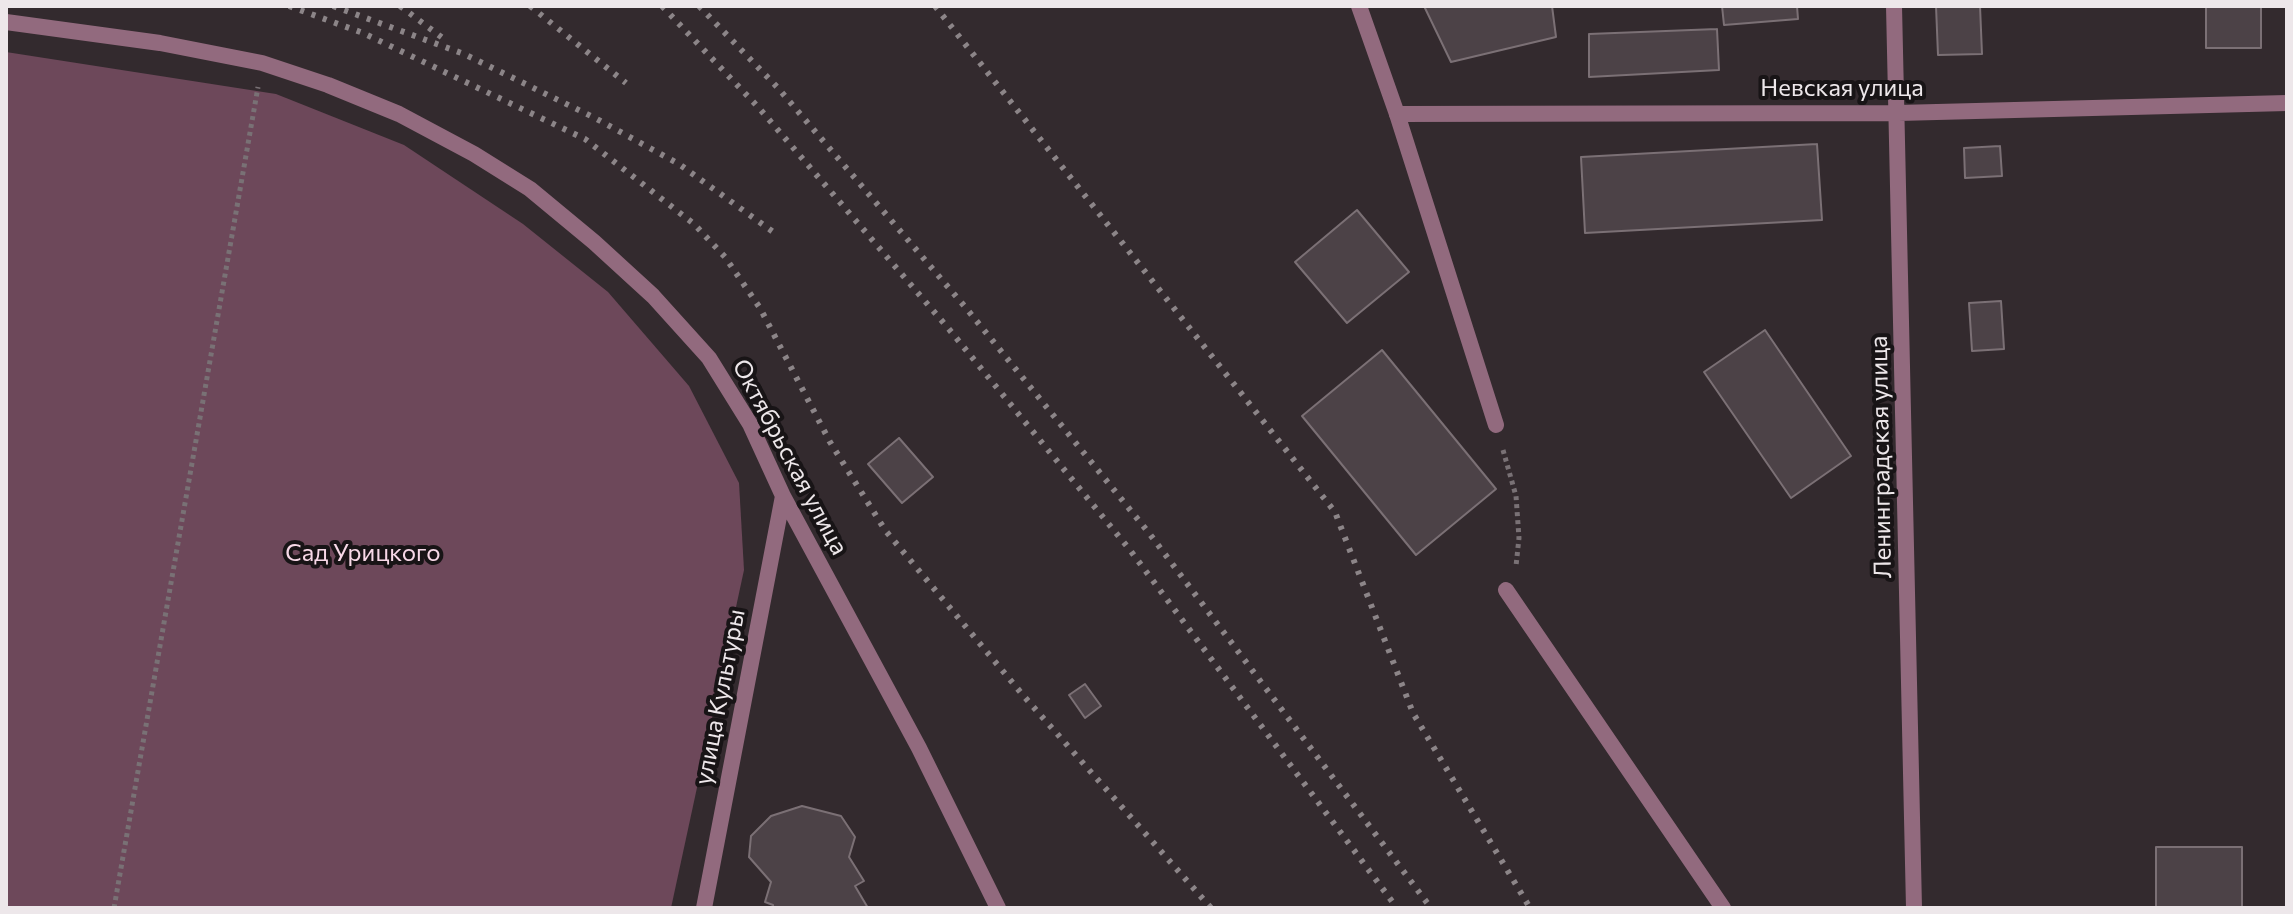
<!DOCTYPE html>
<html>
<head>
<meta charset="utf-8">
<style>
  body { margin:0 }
  #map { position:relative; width:2293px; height:914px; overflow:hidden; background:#332a2e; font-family:Commissioner,sans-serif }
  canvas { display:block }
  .frame { position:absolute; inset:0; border:8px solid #ede7ea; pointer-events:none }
</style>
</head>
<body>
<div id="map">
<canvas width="2293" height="914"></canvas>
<div class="frame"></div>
</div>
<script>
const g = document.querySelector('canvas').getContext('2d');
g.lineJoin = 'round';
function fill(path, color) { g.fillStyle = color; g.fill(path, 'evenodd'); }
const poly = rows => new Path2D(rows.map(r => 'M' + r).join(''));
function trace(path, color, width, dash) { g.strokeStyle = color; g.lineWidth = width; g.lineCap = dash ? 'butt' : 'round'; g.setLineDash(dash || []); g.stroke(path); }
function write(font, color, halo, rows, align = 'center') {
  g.font = font + ' Commissioner,sans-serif'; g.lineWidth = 8; g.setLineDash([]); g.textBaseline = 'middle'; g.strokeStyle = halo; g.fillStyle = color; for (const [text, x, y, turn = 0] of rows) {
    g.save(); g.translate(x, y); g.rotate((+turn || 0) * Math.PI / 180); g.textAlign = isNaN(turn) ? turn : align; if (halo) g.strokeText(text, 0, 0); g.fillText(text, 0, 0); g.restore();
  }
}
fill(poly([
  [6,52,276,94,404,145,523,224,608,292,689,386,739,483,744,570,671,908,6,908]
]), '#6d485a');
const building = poly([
  [1424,6,1552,6,1556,37,1451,62,1424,6],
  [1722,6,1797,6,1798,19,1724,25,1722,6],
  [1936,6,1980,6,1982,54,1938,55,1936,6],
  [2206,6,2261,6,2261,48,2206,48,2206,6],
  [1717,29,1719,70,1589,77,1589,34,1717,29],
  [1817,144,1822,220,1585,233,1581,157,1817,144],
  [2000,146,2002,176,1965,178,1964,148,2000,146],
  [1357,210,1409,272,1347,323,1295,262,1357,210],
  [2001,301,2004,349,1972,351,1969,303,2001,301],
  [1765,330,1851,456,1791,498,1704,372,1765,330],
  [1382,350,1496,489,1416,555,1302,416,1382,350],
  [899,438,933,477,902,503,868,464,899,438],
  [1085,684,1101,706,1085,718,1069,695,1085,684],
  [802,806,841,816,855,837,849,857,864,881,855,886,868,908,773,908,773,905,765,902,771,882,749,857,751,836,771,816,802,806],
  [2156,847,2242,847,2242,908,2156,908,2156,847]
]);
fill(building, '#4c4247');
trace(building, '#7b7075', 2);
trace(poly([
  [1503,450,1516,496,1519,538,1516,566],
  [114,908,258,87]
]), '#797175', 5, [4, 4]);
trace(poly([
  [1397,114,1496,425],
  [1506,590,1723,908]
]), '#926a7e', 16);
trace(poly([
  [1359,6,1397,114,1898,113,2287,103],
  [1894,6,1914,908],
  [6,22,160,43,262,63,328,85,399,114,474,154,530,189,594,242,653,296,709,358,750,424,783,496,919,748,998,908],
  [704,908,783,496]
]), '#926a7e', 16);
trace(poly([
  [289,6,363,33,585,139,694,224,725,257,760,308,830,442,885,530,1022,694,1211,908],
  [333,6,464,54,595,118,679,164,776,234],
  [400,6,448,42],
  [530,6,626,83],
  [662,6,759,108,948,328,1130,550,1397,908],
  [699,6,778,88,966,308,1149,533,1431,908],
  [935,6,1335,512,1413,713,1530,908]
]), '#8c8588', 6, [4, 8]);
write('24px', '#ede7ea', '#181416', [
  ["Невская улица",1842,88],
  ["Октябрьская улица",790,457,62],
  ["Ленинградская улица",1881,457,-91],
  ["улица Культуры",720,697,-79]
]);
write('24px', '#f7d8e7', '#181416', [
  ["Сад Урицкого",363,553]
]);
</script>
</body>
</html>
